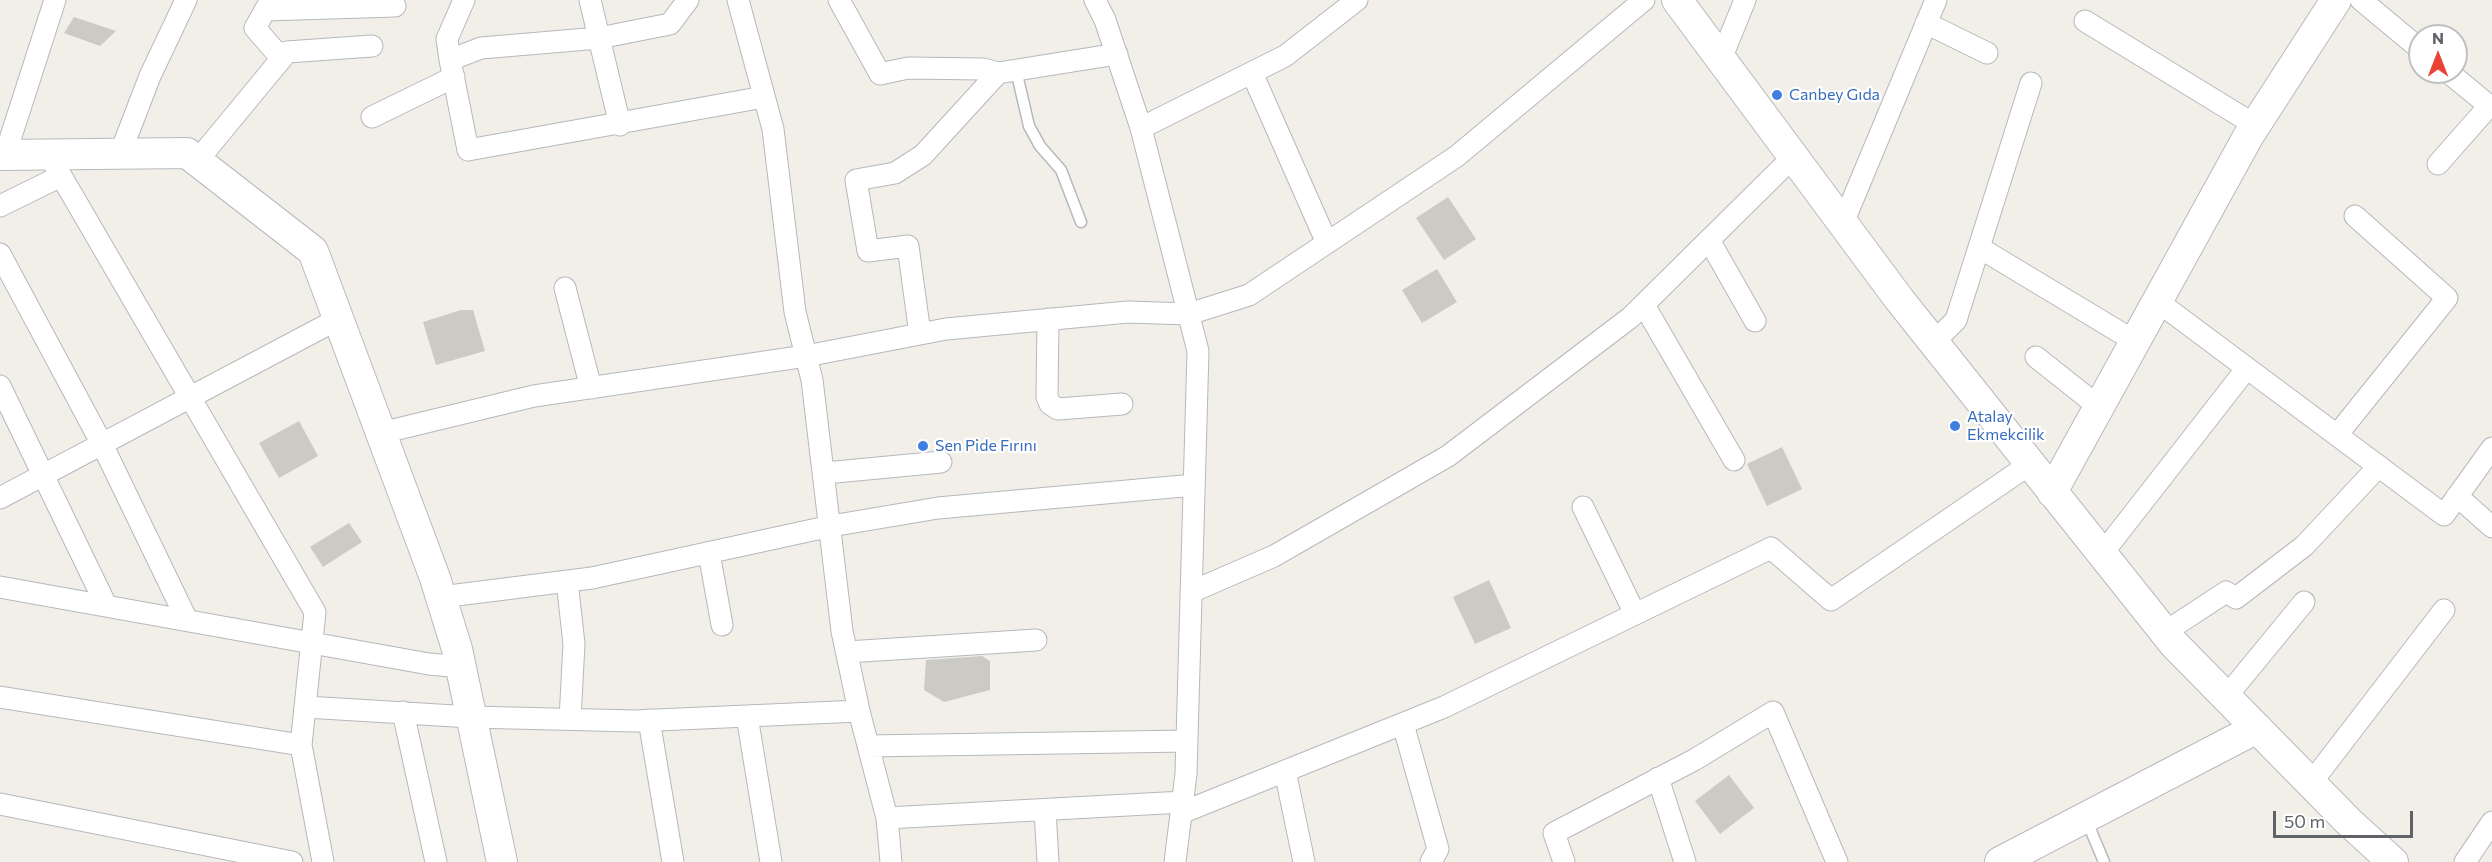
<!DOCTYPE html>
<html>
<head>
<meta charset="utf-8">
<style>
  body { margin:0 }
  #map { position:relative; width:2492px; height:862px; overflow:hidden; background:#f1efe8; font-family:Commissioner,sans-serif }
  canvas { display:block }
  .north { position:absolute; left:2408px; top:24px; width:60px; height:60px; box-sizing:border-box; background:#fff; border:2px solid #bfc1c3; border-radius:50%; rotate:0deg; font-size:16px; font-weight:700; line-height:24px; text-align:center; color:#5f6368 }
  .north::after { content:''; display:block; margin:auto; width:21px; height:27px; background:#ea4335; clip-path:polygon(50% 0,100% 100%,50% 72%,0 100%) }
  .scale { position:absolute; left:2273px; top:811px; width:140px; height:27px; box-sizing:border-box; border:3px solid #5f6368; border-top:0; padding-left:8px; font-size:18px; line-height:21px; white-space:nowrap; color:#5f6368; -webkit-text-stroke:4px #fff; paint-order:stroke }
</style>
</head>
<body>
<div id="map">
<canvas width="2492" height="862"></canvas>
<div class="north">N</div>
<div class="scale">50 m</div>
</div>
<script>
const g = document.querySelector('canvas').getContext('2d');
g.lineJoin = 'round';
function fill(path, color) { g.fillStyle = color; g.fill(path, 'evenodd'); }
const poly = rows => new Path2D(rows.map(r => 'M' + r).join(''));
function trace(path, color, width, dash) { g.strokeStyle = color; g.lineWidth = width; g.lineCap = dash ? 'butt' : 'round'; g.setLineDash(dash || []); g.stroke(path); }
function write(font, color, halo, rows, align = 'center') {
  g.font = font + ' Commissioner,sans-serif'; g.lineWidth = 4.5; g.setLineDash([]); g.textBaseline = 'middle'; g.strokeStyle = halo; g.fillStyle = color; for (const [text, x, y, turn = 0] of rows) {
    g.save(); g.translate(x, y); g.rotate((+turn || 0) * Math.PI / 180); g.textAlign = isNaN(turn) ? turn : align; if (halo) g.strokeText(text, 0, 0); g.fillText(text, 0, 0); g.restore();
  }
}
fill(poly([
  [74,17,116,31,100,46,64,33],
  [1448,197,1476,239,1444,260,1416,218],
  [1437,269,1457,302,1422,323,1402,290],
  [461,310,473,310,485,351,436,365,423,322],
  [299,421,318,456,279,478,259,443],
  [1782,447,1802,489,1767,506,1747,464],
  [349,523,362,542,323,567,310,547],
  [1489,580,1511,628,1475,644,1453,597],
  [982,656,990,661,990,690,944,702,924,690,926,660],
  [1729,775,1754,808,1720,834,1695,801]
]), '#cccac5');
const lane = poly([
  [1016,70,1029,126,1040,146,1061,170,1081,222],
  [2086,819,2104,862]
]);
const street = poly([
  [271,0,255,28,281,58],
  [464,0,447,39,450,60,481,48,599,38,670,24,688,0],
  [590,0,620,125],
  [738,0,773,129,795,312,812,380,842,631,859,711],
  [839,0,880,74,908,68,983,69,998,73],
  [1095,0,1105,20,1141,128,1198,351,1186,774,1175,862],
  [2361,0,2420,49],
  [265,10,395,6],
  [2085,21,2255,125],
  [1926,23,1987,53],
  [1721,59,1745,0],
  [450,60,468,150,764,97],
  [2448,72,2492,108],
  [1252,73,1327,243],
  [372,117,454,77],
  [1141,128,1285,56,1357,0],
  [120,154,150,76,186,0],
  [5,155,55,0],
  [49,155,315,612,301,745,323,862],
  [197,161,287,52,372,46],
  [2438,164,2489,106],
  [0,206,61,176],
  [1843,223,1936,0],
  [1709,240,1755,321],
  [1980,248,2136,342],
  [0,254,102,444,187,620],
  [565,288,591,388],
  [2157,301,2444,515,2492,448],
  [1644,305,1734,460],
  [1048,319,1047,397,1050,404,1058,409,1122,404],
  [920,334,908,246,868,251,856,180,895,173,923,155,998,73,1117,54],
  [1933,343,1956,320,2031,83],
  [2036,357,2099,407],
  [0,386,106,605],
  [381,433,534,396,806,356,946,329,1128,312,1189,314,1249,295,1457,156,1644,0],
  [2337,435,2447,298,2355,216],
  [825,473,941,462],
  [2457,496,2492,527],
  [0,498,338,319],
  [1583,507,1635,614],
  [709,553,722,625],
  [2102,554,2247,368],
  [567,581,574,644,570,719],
  [0,587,429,664,461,667],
  [1191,592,1274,556,1448,456,1631,317,1793,157],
  [441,597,592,578,831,526,938,508,1194,485],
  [2165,632,2226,592,2236,598,2304,546,2379,466],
  [847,652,1036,640],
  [0,697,301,745],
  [2226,697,2304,602],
  [306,707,471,717,635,721,859,711,887,818],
  [403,712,436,862],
  [747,716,771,862],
  [649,720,673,862],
  [1403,724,1438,849,1431,862],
  [868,746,1187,741],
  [1285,771,1304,862],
  [1658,778,1685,862],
  [2311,783,2444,610],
  [0,804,292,862],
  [1045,810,1048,862],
  [1181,813,1444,707,1771,548,1831,600,2030,464],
  [891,862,887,818,1183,802],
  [1564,862,1554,833,1694,760,1773,712,1837,862],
  [2465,862,2492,822]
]);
const secondary = poly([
  [1677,0,1899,299,2174,644,2349,822,2393,862],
  [0,155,187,153,313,251,435,578,457,649,502,862],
  [2052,492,2249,135,2336,0],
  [2000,862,2257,728]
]);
trace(lane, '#b5b8bc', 13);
trace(street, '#b5b8bc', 23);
trace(secondary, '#b6babf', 32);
trace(lane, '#fff', 10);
trace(street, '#fff', 21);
trace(secondary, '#fff', 30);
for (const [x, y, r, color] of [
  [1777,95,6,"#3f7fe0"],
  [1955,426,6,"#3f7fe0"],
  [923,446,6,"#3f7fe0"]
]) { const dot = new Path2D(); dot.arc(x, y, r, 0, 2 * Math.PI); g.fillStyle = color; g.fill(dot); trace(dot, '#fff', 2); }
write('16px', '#366cbe', '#fff', [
  ["Canbey Gıda",1789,95],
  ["Atalay",1967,417],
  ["Ekmekcilik",1967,435],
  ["Sen Pide Fırını",935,446]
], 'left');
</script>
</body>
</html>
